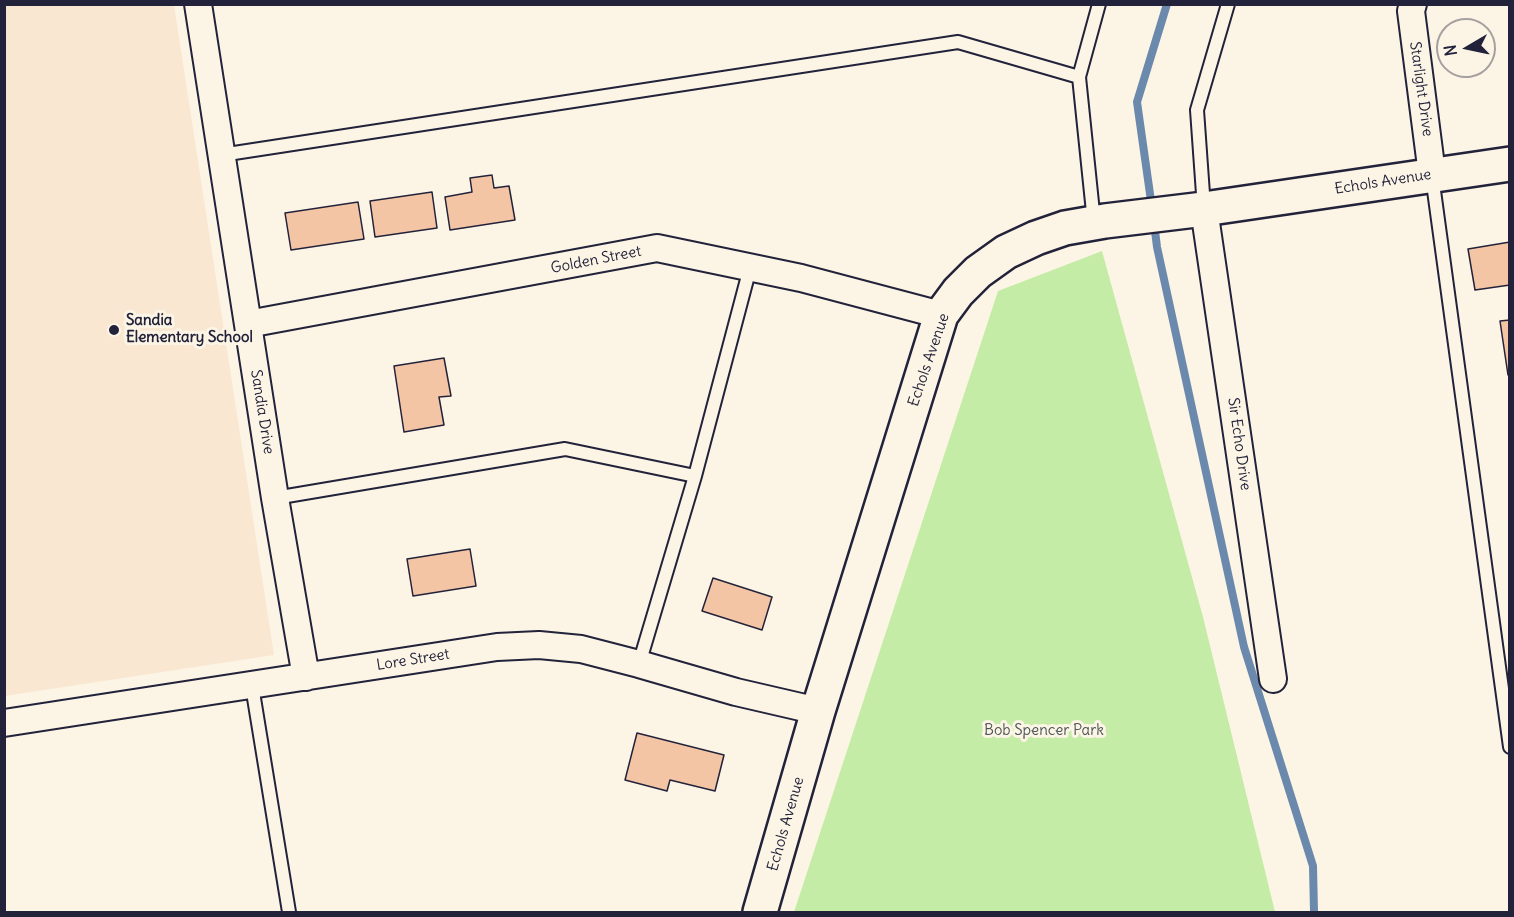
<!DOCTYPE html>
<html>
<head>
<meta charset="utf-8">
<style>
  body { margin:0 }
  #map { position:relative; width:1514px; height:917px; overflow:hidden; background:#fcf5e5; font-family:Delius,sans-serif }
  canvas { display:block }
  .frame { position:absolute; inset:0; border:6px solid #22223b; pointer-events:none }
  .north { position:absolute; left:1436px; top:18px; width:60px; height:60px; box-sizing:border-box; background:#fcf5e5; border:2px solid #a5a1a1; border-radius:50%; rotate:261deg; font-size:16px; font-weight:700; line-height:24px; text-align:center; color:#22223b }
  .north::after { content:''; display:block; margin:auto; width:21px; height:27px; background:#22223b; clip-path:polygon(50% 0,100% 100%,50% 72%,0 100%) }
</style>
</head>
<body>
<div id="map">
<canvas width="1514" height="917"></canvas>
<div class="frame"></div>
<div class="north">N</div>
</div>
<script>
const g = document.querySelector('canvas').getContext('2d');
g.lineJoin = 'round';
function fill(path, color) { g.fillStyle = color; g.fill(path, 'evenodd'); }
const poly = rows => new Path2D(rows.map(r => 'M' + r).join(''));
function trace(path, color, width, dash) { g.strokeStyle = color; g.lineWidth = width; g.lineCap = dash ? 'butt' : 'round'; g.setLineDash(dash || []); g.stroke(path); }
function write(font, color, halo, rows, align = 'center') {
  g.font = font + ' Delius,sans-serif'; g.lineWidth = 6; g.setLineDash([]); g.textBaseline = 'middle'; g.strokeStyle = halo; g.fillStyle = color; for (const [text, x, y, turn = 0] of rows) {
    g.save(); g.translate(x, y); g.rotate((+turn || 0) * Math.PI / 180); g.textAlign = isNaN(turn) ? turn : align; if (halo) g.strokeText(text, 0, 0); g.fillText(text, 0, 0); g.restore();
  }
}
fill(poly([
  [5,4,174,5,274,655,5,696]
]), '#fae7d2');
fill(poly([
  [1102,251,1203,617,1275,912,794,912,998,291]
]), '#c5eca6');
trace(poly([
  [1152,208,1137,102,1167,4],
  [1154,223,1157,247,1244,647,1313,866,1314,912]
]), '#6a89ac', 8);
const building = poly([
  [492,175,494,188,509,186,515,220,450,230,445,197,472,192,470,178,492,175],
  [432,192,437,228,375,237,370,201,432,192],
  [358,202,364,239,291,250,285,213,358,202],
  [1510,242,1510,285,1475,290,1468,249,1510,242],
  [1510,320,1510,375,1508,375,1500,321,1510,320],
  [444,358,451,396,439,397,444,425,404,432,394,366,444,358],
  [470,549,476,586,413,596,407,559,470,549],
  [713,578,772,597,762,630,702,611,713,578],
  [637,733,724,755,715,791,670,780,667,791,625,780,637,733]
]);
fill(building, '#f4c5a4');
trace(building, '#22223b', 1.5);
const lane = poly([
  [221,155,958,42,1079,77],
  [1432,176,1510,747],
  [1204,208,1197,110,1228,4],
  [1094,222,1079,77,1099,4],
  [275,498,565,449,695,476],
  [639,664,695,476,750,268],
  [252,686,289,912]
]);
const street = poly([
  [198,4,275,498,306,677],
  [1413,4,1411,11,1432,174],
  [1204,209,1273,679],
  [248,324,657,248,801,278,941,315],
  [4,723,497,647,539,645,581,649,639,664,736,692,818,711]
]);
const secondary = poly([
  [760,912,818,711,941,315,958,292,978,272,1006,252,1036,238,1065,228,1105,221,1204,209,1510,164]
]);
trace(lane, '#22223b', 16);
trace(street, '#22223b', 30);
trace(secondary, '#22223b', 38);
trace(lane, '#fcf5e5', 12);
trace(street, '#fcf5e5', 26);
trace(secondary, '#fcf5e5', 33);
for (const [x, y, r, color] of [
  [114,330,6,"#22223b"]
]) { const dot = new Path2D(); dot.arc(x, y, r, 0, 2 * Math.PI); g.fillStyle = color; g.fill(dot); trace(dot, '#fcf5e5', 2); }
write('15px', '#22223b', '#fcf5e5', [
  ["Starlight Drive",1421,89,82],
  ["Echols Avenue",1383,182,-9],
  ["Golden Street",596,260,-11],
  ["Echols Avenue",929,360,-71],
  ["Sandia Drive",262,412,81],
  ["Sir Echo Drive",1239,444,82],
  ["Lore Street",413,660,-9],
  ["Echols Avenue",786,824,-74]
]);
write('bold 15px', '#22223b', '#fcf5e5', [
  ["Sandia",126,321],
  ["Elementary School",126,338]
], 'left');
write('15px', '#4b5456', '#fcf5e5', [
  ["Bob Spencer Park",1044,731]
]);
</script>
</body>
</html>
